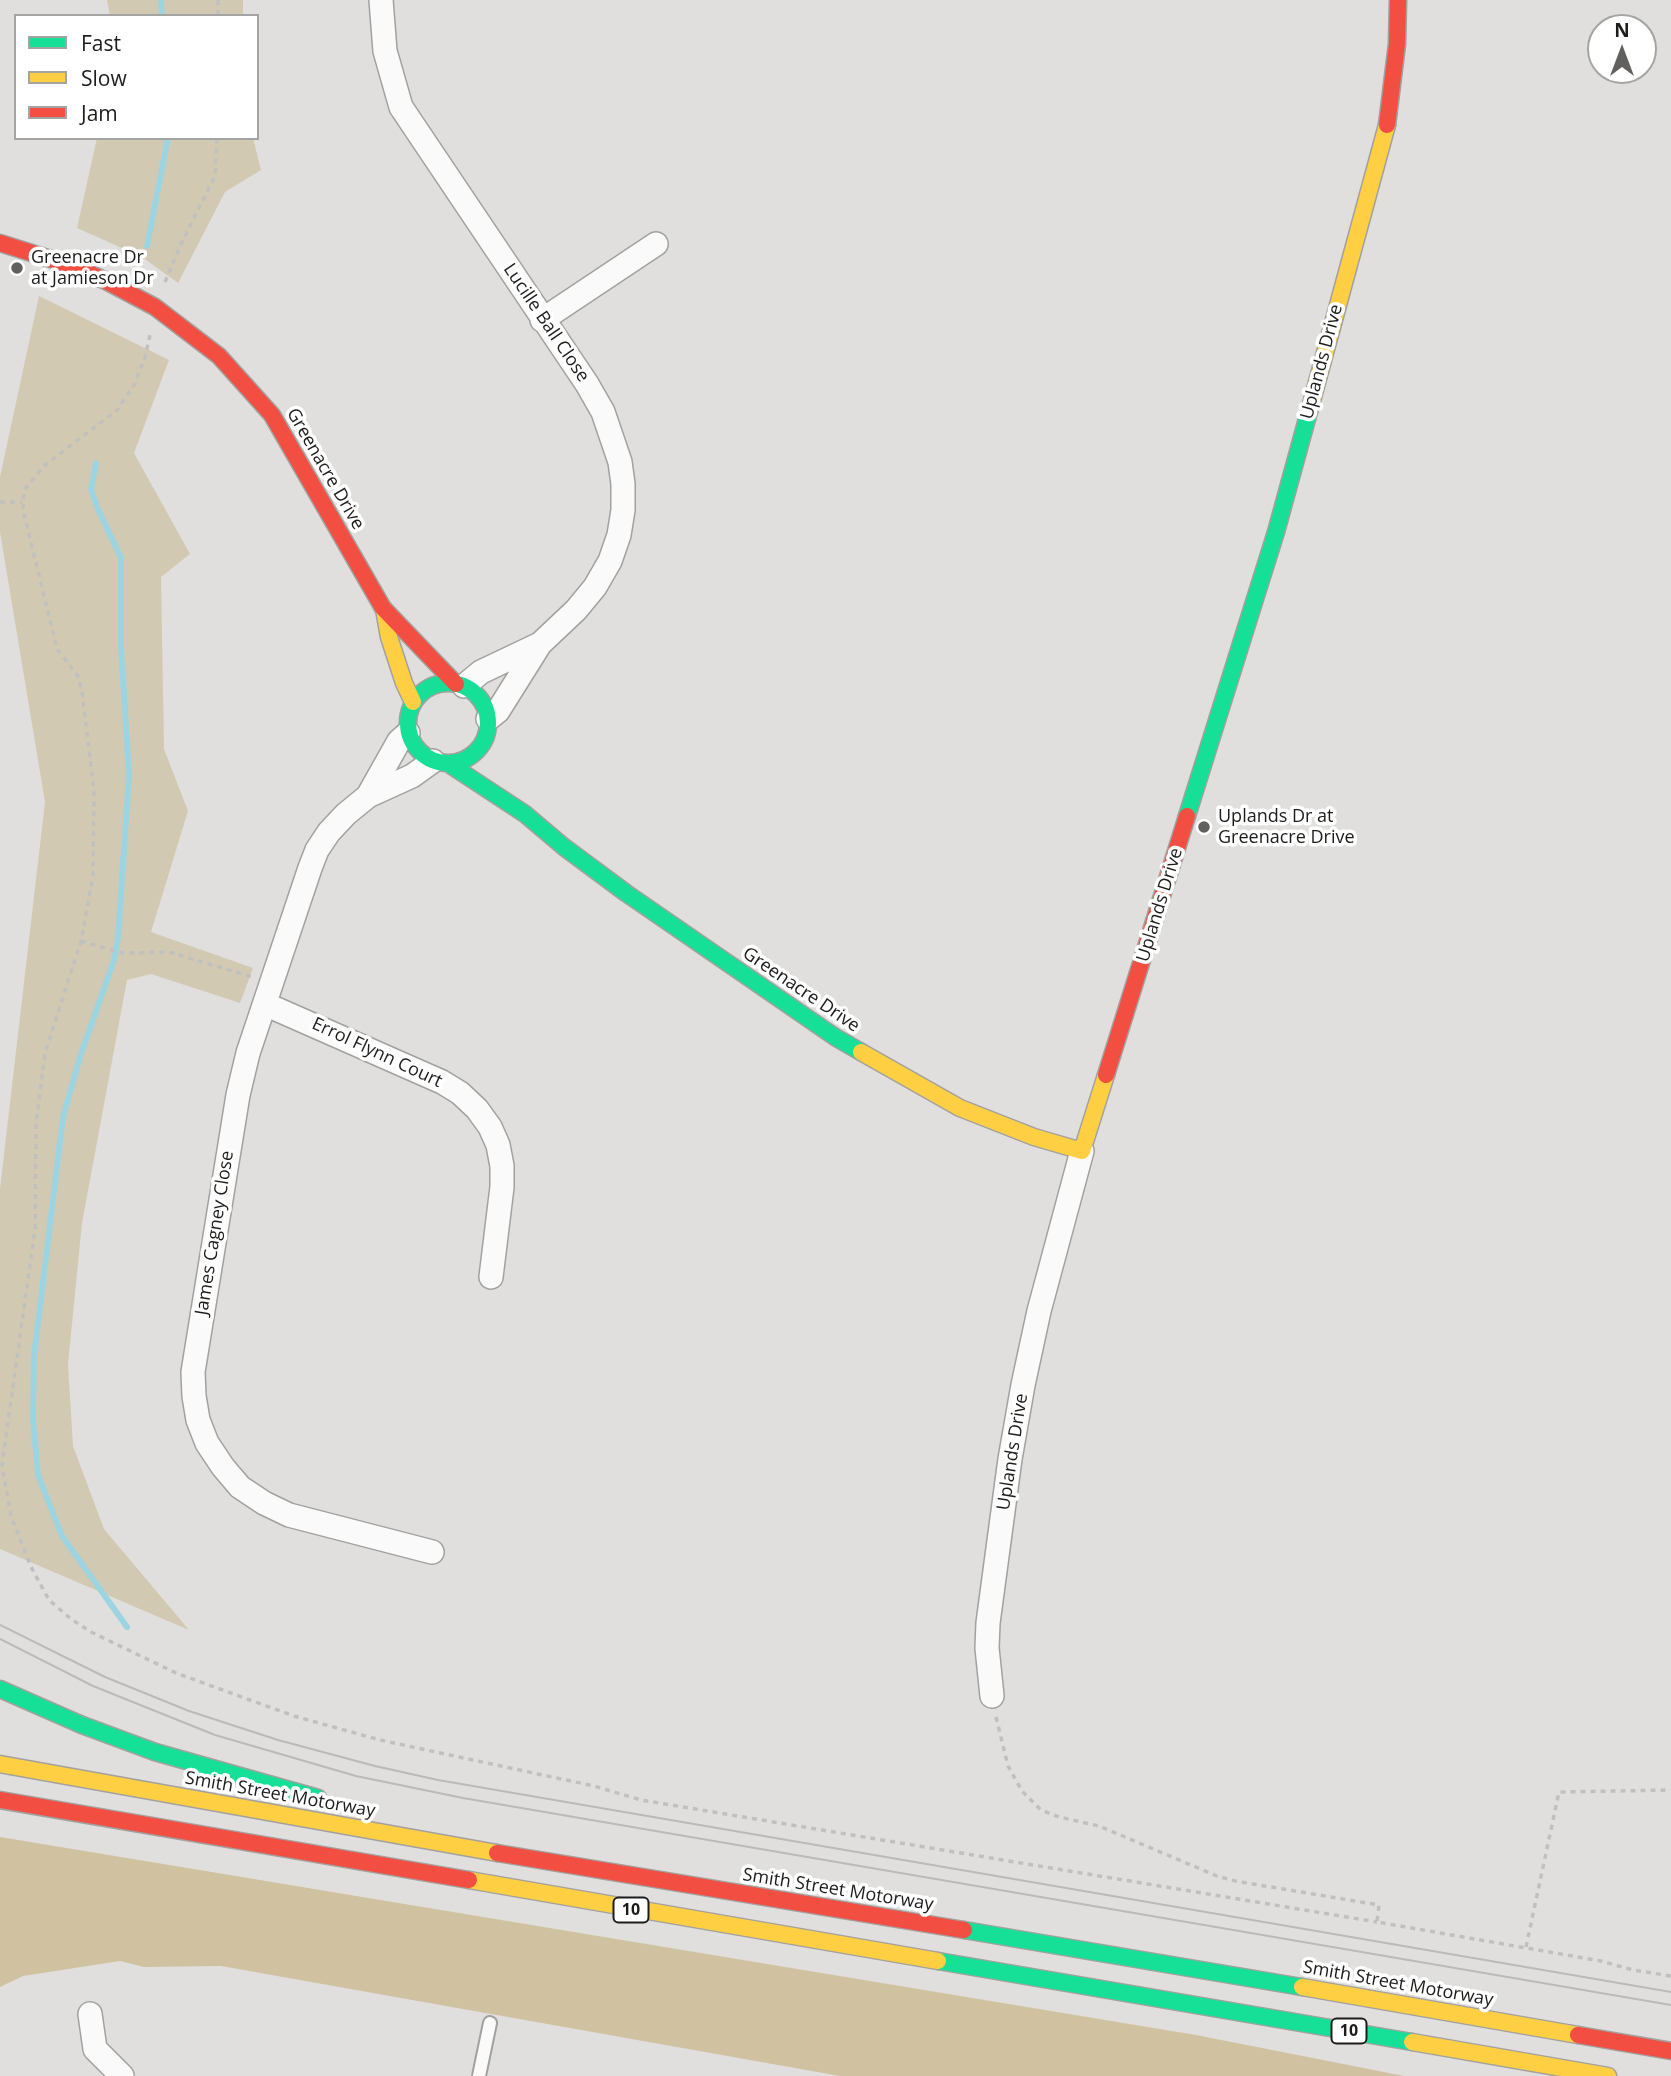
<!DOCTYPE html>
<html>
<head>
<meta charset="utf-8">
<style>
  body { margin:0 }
  #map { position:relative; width:1671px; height:2076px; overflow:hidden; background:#e0dfdd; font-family:"Open Sans",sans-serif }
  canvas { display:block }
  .legend { position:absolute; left:14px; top:14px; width:245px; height:126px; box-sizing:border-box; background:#fff; border:2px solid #a4a4a3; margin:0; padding:9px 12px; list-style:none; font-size:21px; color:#1c1c1a }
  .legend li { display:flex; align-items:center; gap:14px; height:35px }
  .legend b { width:35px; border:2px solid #a4a4a3 }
  .north { position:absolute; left:1587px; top:14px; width:70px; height:70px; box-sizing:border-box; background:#fff; border:2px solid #a4a4a3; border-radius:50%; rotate:0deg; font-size:19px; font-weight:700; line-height:28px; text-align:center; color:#1c1c1a }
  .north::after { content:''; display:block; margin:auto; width:24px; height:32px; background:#61605e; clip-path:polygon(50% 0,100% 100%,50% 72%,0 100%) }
</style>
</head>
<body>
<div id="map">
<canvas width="1671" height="2076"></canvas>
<ul class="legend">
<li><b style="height:9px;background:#16e098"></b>Fast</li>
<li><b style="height:9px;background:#ffcf43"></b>Slow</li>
<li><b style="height:9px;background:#f24e42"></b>Jam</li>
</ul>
<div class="north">N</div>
</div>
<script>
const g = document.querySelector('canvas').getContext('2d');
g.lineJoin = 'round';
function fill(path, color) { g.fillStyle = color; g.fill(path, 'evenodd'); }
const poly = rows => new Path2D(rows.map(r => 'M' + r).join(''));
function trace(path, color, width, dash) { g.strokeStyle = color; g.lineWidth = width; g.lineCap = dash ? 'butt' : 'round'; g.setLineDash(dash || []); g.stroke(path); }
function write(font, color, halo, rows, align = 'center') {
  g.font = font + ' "Open Sans",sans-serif'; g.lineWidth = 7; g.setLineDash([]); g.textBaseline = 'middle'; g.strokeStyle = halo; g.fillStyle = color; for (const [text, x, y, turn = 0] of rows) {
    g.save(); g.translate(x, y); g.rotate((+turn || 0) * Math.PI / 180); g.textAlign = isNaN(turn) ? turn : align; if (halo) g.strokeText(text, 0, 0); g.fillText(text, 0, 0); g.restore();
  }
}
fill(poly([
  [107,0,243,0,243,16,110,16],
  [97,138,253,138,261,170,225,192,178,283,142,257,77,228],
  [39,296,169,360,134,453,190,554,161,577,164,749,188,811,151,932,253,968,240,1003,151,974,127,980,82,1223,68,1364,73,1446,104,1529,189,1630,0,1549,0,1189,45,802,0,532,0,477]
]), '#d2c9b2');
fill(poly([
  [0,1837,1196,2035,1404,2076,840,2076,221,1966,144,1967,120,1961,23,1976,0,1987]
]), '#d0c2a0');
trace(poly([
  [161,0,162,16],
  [147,246,168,138],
  [96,463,91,489,97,507,121,558,121,647,129,775,118,938,114,960,80,1057,63,1117,34,1356,33,1419,38,1475,62,1536,127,1627]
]), '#9dd4e1', 6);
const lane = poly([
  [479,2076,490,2023]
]);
const street = poly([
  [381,0,385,51,401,107,587,384,603,412,620,462,623,484,623,510,619,535,610,561,595,587,576,610,540,644,498,711,488,719],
  [542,320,656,244],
  [464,686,481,672,540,644],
  [368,796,399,741,408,733],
  [265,1004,442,1082,460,1093,477,1109,490,1127,498,1145,502,1166,502,1187,491,1277],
  [432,1552,289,1515,264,1503,240,1487,223,1467,207,1443,198,1420,194,1396,193,1372,238,1095,248,1053,310,868,317,850,329,832,346,814,368,796,412,776,433,761],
  [992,1696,987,1648,988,1623,1010,1459,1023,1385,1039,1311,1082,1151],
  [90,2014,95,2049,122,2076]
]);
const fast = poly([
  '408 723a40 40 0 1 1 80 0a40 40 0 1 1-80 0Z',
  [449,764,525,814,564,847,626,893,835,1037,861,1052],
  [1187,816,1276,532,1310,408],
  [0,1689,82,1725,155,1752,318,1798],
  [964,1930,1302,1987],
  [938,1961,1412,2042]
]);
const slow = poly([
  [1310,408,1387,125],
  [384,609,389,637,404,683,413,702],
  [861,1052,960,1108,1034,1137,1082,1151,1106,1075],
  [0,1764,497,1853],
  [469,1880,938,1961],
  [1302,1987,1578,2035],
  [1412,2042,1608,2076]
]);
const jam = poly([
  [1387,125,1397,44,1398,0],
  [0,243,73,266,106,281,155,307,219,356,272,415,383,608,456,684],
  [1106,1075,1187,816],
  [0,1800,469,1880],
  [497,1853,964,1930],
  [1578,2035,1671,2051]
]);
trace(lane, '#a2a19f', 16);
trace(street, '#a2a19f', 26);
trace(fast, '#a2a19f', 19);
trace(slow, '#a2a19f', 19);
trace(jam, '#a2a19f', 19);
trace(poly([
  [218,0,218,16],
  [165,282,180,246,215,176,217,138],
  [150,335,145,357,134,385,117,410,45,465,24,490,23,510,57,649,78,676,82,692,94,792,93,876,81,941,45,1053,36,1125,35,1229,2,1465,11,1516,31,1567,49,1600,71,1619,91,1632,176,1673,294,1716,380,1740,594,1786,641,1800,1377,1922],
  [0,502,22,502],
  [81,941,122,953,169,952,252,977],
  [996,1717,1008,1766,1022,1791,1041,1810,1059,1817,1099,1826,1217,1876,1235,1881,1379,1905,1377,1922,1601,1961,1633,1970,1671,1976],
  [1526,1947,1559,1792,1671,1790]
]), '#c0c0be', 3.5, [5, 5]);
trace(lane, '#fafafa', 12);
trace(street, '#fafafa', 23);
trace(fast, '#16e098', 16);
trace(slow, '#ffcf43', 16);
trace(jam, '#f24e42', 16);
trace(poly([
  [0,1625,105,1677,189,1711,278,1740,375,1766,438,1780,1671,1992],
  [0,1639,93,1686,215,1735,356,1776,463,1798,1671,2005]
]), '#babab9', 2);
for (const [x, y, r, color] of [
  [17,268,7,"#61605e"],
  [1204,827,7,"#61605e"]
]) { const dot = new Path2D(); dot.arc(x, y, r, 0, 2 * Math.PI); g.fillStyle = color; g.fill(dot); trace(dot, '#fff', 2.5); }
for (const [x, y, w] of [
  [631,1910,35],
  [1349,2031,35]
]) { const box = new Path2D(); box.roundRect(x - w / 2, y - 12.5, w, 25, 5); g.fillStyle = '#fff'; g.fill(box); trace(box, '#1c1c1a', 2); }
write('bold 16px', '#1c1c1a', null, [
  ["10",631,1910],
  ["10",1349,2031]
]);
write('18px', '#1c1c1a', '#fff', [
  ["Greenacre Dr",31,258],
  ["at Jamieson Dr",31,279],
  ["Uplands Dr at",1218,817],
  ["Greenacre Drive",1218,838]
], 'left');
write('18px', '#1c1c1a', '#fff', [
  ["Lucille Ball Close",546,323,56],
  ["Uplands Drive",1322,362,-75],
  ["Greenacre Drive",325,469,60],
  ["Uplands Drive",1160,905,-73],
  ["Greenacre Drive",801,990,34],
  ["Errol Flynn Court",377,1053,25],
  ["James Cagney Close",215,1233,-81],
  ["Uplands Drive",1013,1452,-81],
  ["Smith Street Motorway",280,1795,10],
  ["Smith Street Motorway",838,1890,9],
  ["Smith Street Motorway",1398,1984,10]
]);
</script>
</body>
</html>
